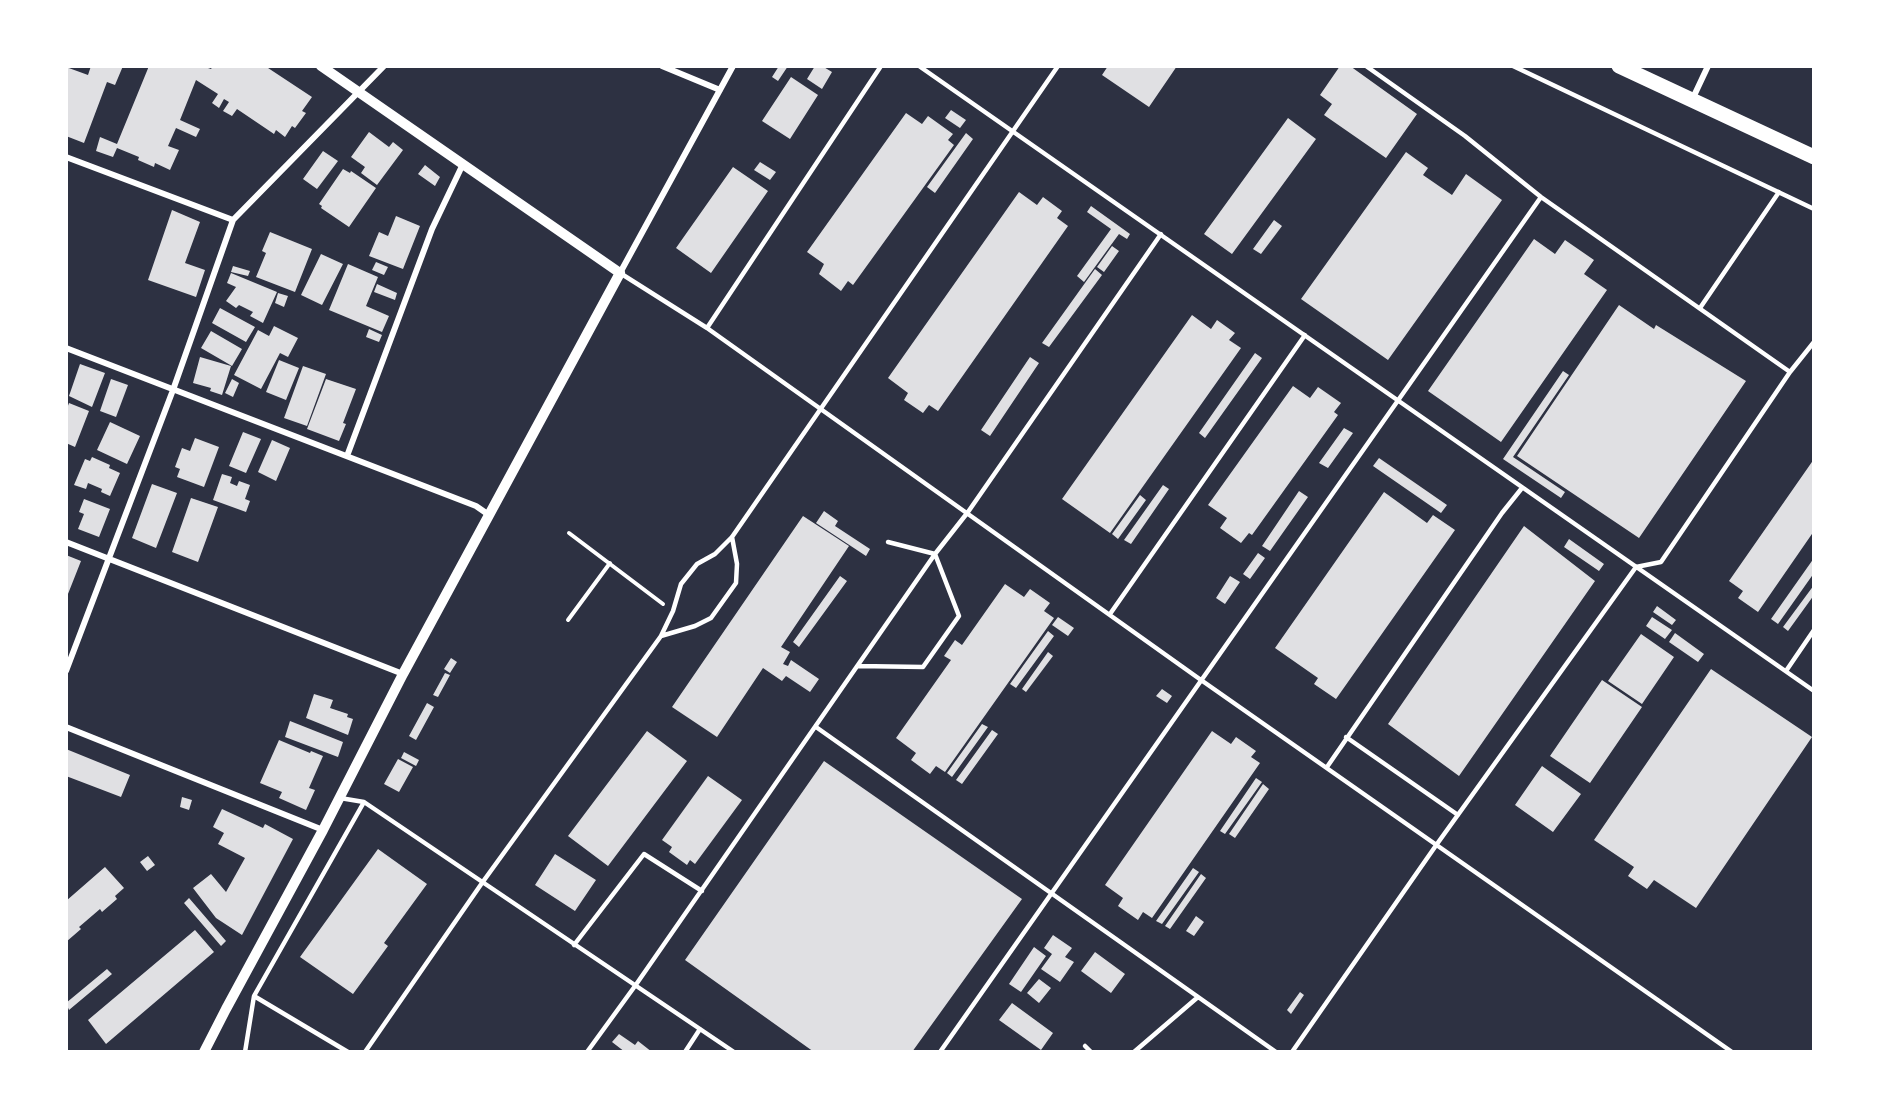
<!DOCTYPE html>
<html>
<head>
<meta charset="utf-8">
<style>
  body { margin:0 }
  #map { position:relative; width:1880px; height:1118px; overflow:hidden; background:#2d3142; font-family:"Source Sans 3",sans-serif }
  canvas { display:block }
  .frame { position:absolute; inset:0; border:68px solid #fff; pointer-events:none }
</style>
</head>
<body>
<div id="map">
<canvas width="1880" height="1118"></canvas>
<div class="frame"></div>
</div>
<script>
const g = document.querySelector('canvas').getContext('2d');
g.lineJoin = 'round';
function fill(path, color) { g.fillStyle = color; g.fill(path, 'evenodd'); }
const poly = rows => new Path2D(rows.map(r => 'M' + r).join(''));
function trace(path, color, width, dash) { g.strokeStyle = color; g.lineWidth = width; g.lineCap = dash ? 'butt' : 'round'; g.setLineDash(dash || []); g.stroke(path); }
fill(poly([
  [91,66,123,66,115,85,107,82,84,143,66,136,66,67,88,75],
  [149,66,209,66,208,68,211,69,213,66,265,66,312,97,302,111,306,113,295,128,292,126,285,137,276,130,274,134,237,109,232,116,223,111,229,102,224,99,219,108,212,103,218,94,196,80,180,120,200,129,196,137,176,128,168,146,179,150,170,170,155,163,154,167,138,160,139,157,117,148,113,157,96,151,100,137,117,144],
  [779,66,788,66,778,81,772,77],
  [815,66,822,66,832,72,822,89,807,79],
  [1108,66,1177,66,1149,107,1102,75],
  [1340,66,1350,66,1417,114,1386,158,1324,115,1332,104,1320,95],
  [791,77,818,95,790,139,762,121],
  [951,110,966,120,960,128,945,118],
  [906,113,922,124,928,116,953,134,948,140,954,145,853,285,848,281,841,291,819,274,824,264,807,252],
  [1288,118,1316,139,1232,254,1204,234],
  [369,132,389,147,393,142,403,150,377,185,361,173,365,167,351,157],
  [966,133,973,139,935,193,927,187],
  [323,151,338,161,317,189,303,179],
  [1406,152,1428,168,1423,175,1452,195,1466,174,1502,200,1388,360,1301,299],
  [760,162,776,172,770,180,754,170],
  [425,165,440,177,435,186,418,174],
  [733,167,768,191,711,273,676,248],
  [343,169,350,173,351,171,376,188,349,227,321,208,322,206,319,204],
  [1019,192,1037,205,1043,197,1062,211,1057,218,1068,226,938,411,929,405,923,413,904,400,908,393,888,378],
  [1091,206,1130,234,1127,239,1119,234,1084,282,1077,276,1111,229,1087,212],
  [172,210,200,222,185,263,205,270,196,297,148,280],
  [396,216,420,226,403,269,369,256,379,232,388,236],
  [1274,220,1282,226,1261,254,1253,249],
  [270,232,312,249,295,292,256,277,266,253,262,251],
  [1534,239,1555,254,1565,240,1594,260,1584,274,1607,290,1501,442,1428,391],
  [1112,246,1119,251,1104,272,1097,267],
  [321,254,343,264,322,305,301,295],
  [376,262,388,267,384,275,372,270],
  [348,264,378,277,366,306,389,316,382,332,329,310],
  [233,266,250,271,248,276,231,272],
  [1095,269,1102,275,1049,347,1042,343],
  [231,273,277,292,263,323,250,316,253,312,239,305,236,308,226,301,236,287,227,283],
  [377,284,397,293,395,300,374,292],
  [278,293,288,296,284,307,275,303],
  [1619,305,1654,329,1656,325,1746,381,1639,538,1517,456],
  [220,308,255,327,246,342,212,323],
  [1192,315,1211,329,1217,320,1235,333,1229,340,1241,348,1110,533,1062,499],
  [274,326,298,338,288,357,280,353,261,389,234,375,258,330,269,336],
  [369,329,382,335,379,342,366,337],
  [211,331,242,349,232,366,201,348],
  [1255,353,1262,358,1205,438,1199,433],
  [200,357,231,366,222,395,210,391,211,388,193,383],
  [1030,357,1039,363,990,436,981,430],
  [279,360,299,368,286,400,266,392],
  [80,364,105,373,92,407,69,396],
  [303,366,326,374,307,426,284,418],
  [1563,371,1569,375,1513,457,1565,492,1561,498,1503,459],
  [111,379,128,385,116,417,100,411],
  [232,379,239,383,233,397,225,393],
  [326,379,356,389,343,423,346,424,339,441,307,429],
  [1293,386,1310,398,1318,387,1341,403,1334,412,1338,415,1252,535,1249,533,1241,543,1220,528,1227,518,1208,505],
  [69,403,89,411,75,447,66,443,66,411],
  [110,422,140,436,127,464,97,450],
  [1344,428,1353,433,1328,468,1319,463],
  [243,432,261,439,246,473,229,466],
  [195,438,219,447,204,487,177,477,180,469,175,467,182,448,190,451],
  [272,440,290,448,276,481,258,472],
  [92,457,110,465,109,468,120,473,110,496,101,492,102,489,88,483,86,489,74,485,85,459,90,461],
  [1379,458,1447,505,1441,513,1373,466],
  [1814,459,1814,531,1758,612,1738,598,1743,591,1729,581],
  [222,474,232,477,230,483,237,486,239,481,250,485,245,499,250,501,246,512,213,500],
  [152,484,177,493,156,548,132,538],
  [1163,485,1169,489,1131,544,1124,540],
  [1299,491,1308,497,1270,551,1262,546],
  [1384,492,1427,523,1433,515,1455,530,1336,699,1314,684,1318,678,1275,648],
  [1140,495,1146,500,1118,539,1112,534],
  [191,498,218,507,198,562,172,552],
  [84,499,110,509,99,537,78,529,84,514,79,512],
  [824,511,838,521,835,526,870,549,866,556,816,523],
  [803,516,849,546,781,647,790,652,783,664,788,666,791,660,819,679,810,692,786,676,782,681,763,668,717,737,672,707],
  [1524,526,1595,581,1459,776,1388,724],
  [1569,539,1604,564,1599,571,1564,547],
  [1258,553,1265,558,1250,579,1243,574],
  [66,555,81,561,66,599],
  [1814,558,1814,573,1778,624,1771,619],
  [840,576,847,581,799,647,793,642],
  [1230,576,1240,582,1225,604,1216,598],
  [1005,584,1024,597,1030,589,1050,603,1044,611,1054,618,945,772,936,766,930,774,911,760,916,753,896,738,951,660,944,656,955,640,962,645],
  [1814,585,1814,595,1788,631,1783,627],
  [1657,606,1676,620,1672,625,1653,612],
  [1058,617,1074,628,1068,636,1052,625],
  [1652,617,1672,630,1665,639,1646,626],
  [1048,631,1054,636,1016,688,1010,684],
  [1675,633,1704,654,1698,662,1669,642],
  [1641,634,1674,657,1642,704,1608,681],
  [1048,652,1053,656,1026,692,1022,689],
  [451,658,457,662,450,673,444,669],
  [1711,669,1812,737,1696,908,1654,880,1647,889,1628,876,1634,867,1594,840],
  [445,673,450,675,438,697,433,695],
  [1602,680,1642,707,1590,783,1550,756],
  [1162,689,1172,696,1167,703,1156,696],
  [314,694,333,700,330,708,348,714,347,717,353,719,348,735,306,718],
  [427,703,434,707,416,740,409,736],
  [290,721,343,742,338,757,285,737],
  [982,724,988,727,952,777,947,773],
  [992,730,998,734,962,784,956,780],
  [647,731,687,761,608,866,568,836],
  [1212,731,1231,744,1236,737,1256,751,1251,757,1260,763,1152,918,1143,912,1138,920,1118,906,1123,898,1105,885],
  [279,740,310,753,311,751,323,756,309,788,315,790,306,810,279,798,282,792,260,783],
  [66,749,130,775,121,797,66,776],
  [404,752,419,760,416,766,401,758],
  [398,759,413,767,399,792,384,784],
  [824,761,1022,899,912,1052,814,1052,685,960],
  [1542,766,1581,794,1553,832,1515,805],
  [708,776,742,800,695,864,690,860,687,865,669,852,672,847,662,840],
  [1256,778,1262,782,1225,834,1220,831],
  [1263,784,1269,789,1235,838,1229,834],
  [182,797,192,800,189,810,180,807],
  [222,809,263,828,265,824,293,839,242,935,216,918,193,888,211,874,226,892,245,858,218,844,224,833,213,827],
  [378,849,427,884,384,943,388,946,353,994,300,957],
  [555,854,596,880,575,911,535,885],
  [148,856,155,865,147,871,140,862],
  [105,867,124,888,115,896,117,899,102,912,100,909,79,927,81,929,66,942,66,901],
  [1193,868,1199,872,1162,924,1156,921],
  [1201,874,1206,878,1170,929,1165,926],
  [189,898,226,941,221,946,184,903],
  [1196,916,1204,922,1194,936,1186,931],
  [195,930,214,952,106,1044,88,1020],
  [1053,935,1072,948,1065,957,1074,962,1060,982,1041,969,1052,954,1044,948],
  [1034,947,1046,956,1021,992,1009,984],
  [1095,952,1125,974,1111,993,1081,971],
  [107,969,112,974,69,1010,66,1003],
  [1039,979,1051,988,1039,1003,1027,993],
  [1300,992,1304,995,1291,1014,1287,1010],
  [1012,1003,1053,1033,1041,1050,999,1020],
  [619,1034,635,1045,638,1041,652,1052,625,1052,612,1042]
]), '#e0e0e3');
trace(poly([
  [569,533,663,604],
  [568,620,610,563]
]), '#fff', 4);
trace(poly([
  [919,66,1814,691],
  [1366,66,1465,136,1541,197,1790,372,1814,342],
  [1513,66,1814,209],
  [620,273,707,328,1201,680,1732,1052],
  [1700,308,1779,192],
  [707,328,881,66],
  [1110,614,1305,335],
  [661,636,695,626,711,618,736,583,737,564,732,537],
  [858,666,923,667,959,616,935,554,888,542],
  [1786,671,1814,630],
  [816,727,1276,1052],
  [1346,737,1458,815],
  [1327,767,1502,513,1522,488],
  [340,798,364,802,734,1052],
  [574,945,644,854,702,891],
  [1085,1046,1091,1052],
  [245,1052,254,996],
  [348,1052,254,996,364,802],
  [365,1052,482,883,661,636,673,611,681,584,697,564,715,554,732,537,1058,66],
  [587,1052,635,986,935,554,968,512,1161,234],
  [685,1052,700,1029],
  [940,1052,1541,197],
  [1134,1052,1198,997],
  [1292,1052,1437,844,1636,567,1661,562,1790,372]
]), '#fff', 4.5);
trace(poly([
  [662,66,720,90],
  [1692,100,1708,66],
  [66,157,233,220],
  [620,273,733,66],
  [66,348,476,506,489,515],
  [347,456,432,229,463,164],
  [66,542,403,674],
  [66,671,173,390,233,220,384,66],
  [66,727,323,830]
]), '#fff', 6);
trace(poly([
  [204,1052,226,1009,323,830,403,674,620,273,321,66]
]), '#fff', 10);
trace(poly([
  [1619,66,1814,157]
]), '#fff', 15);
</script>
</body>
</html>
